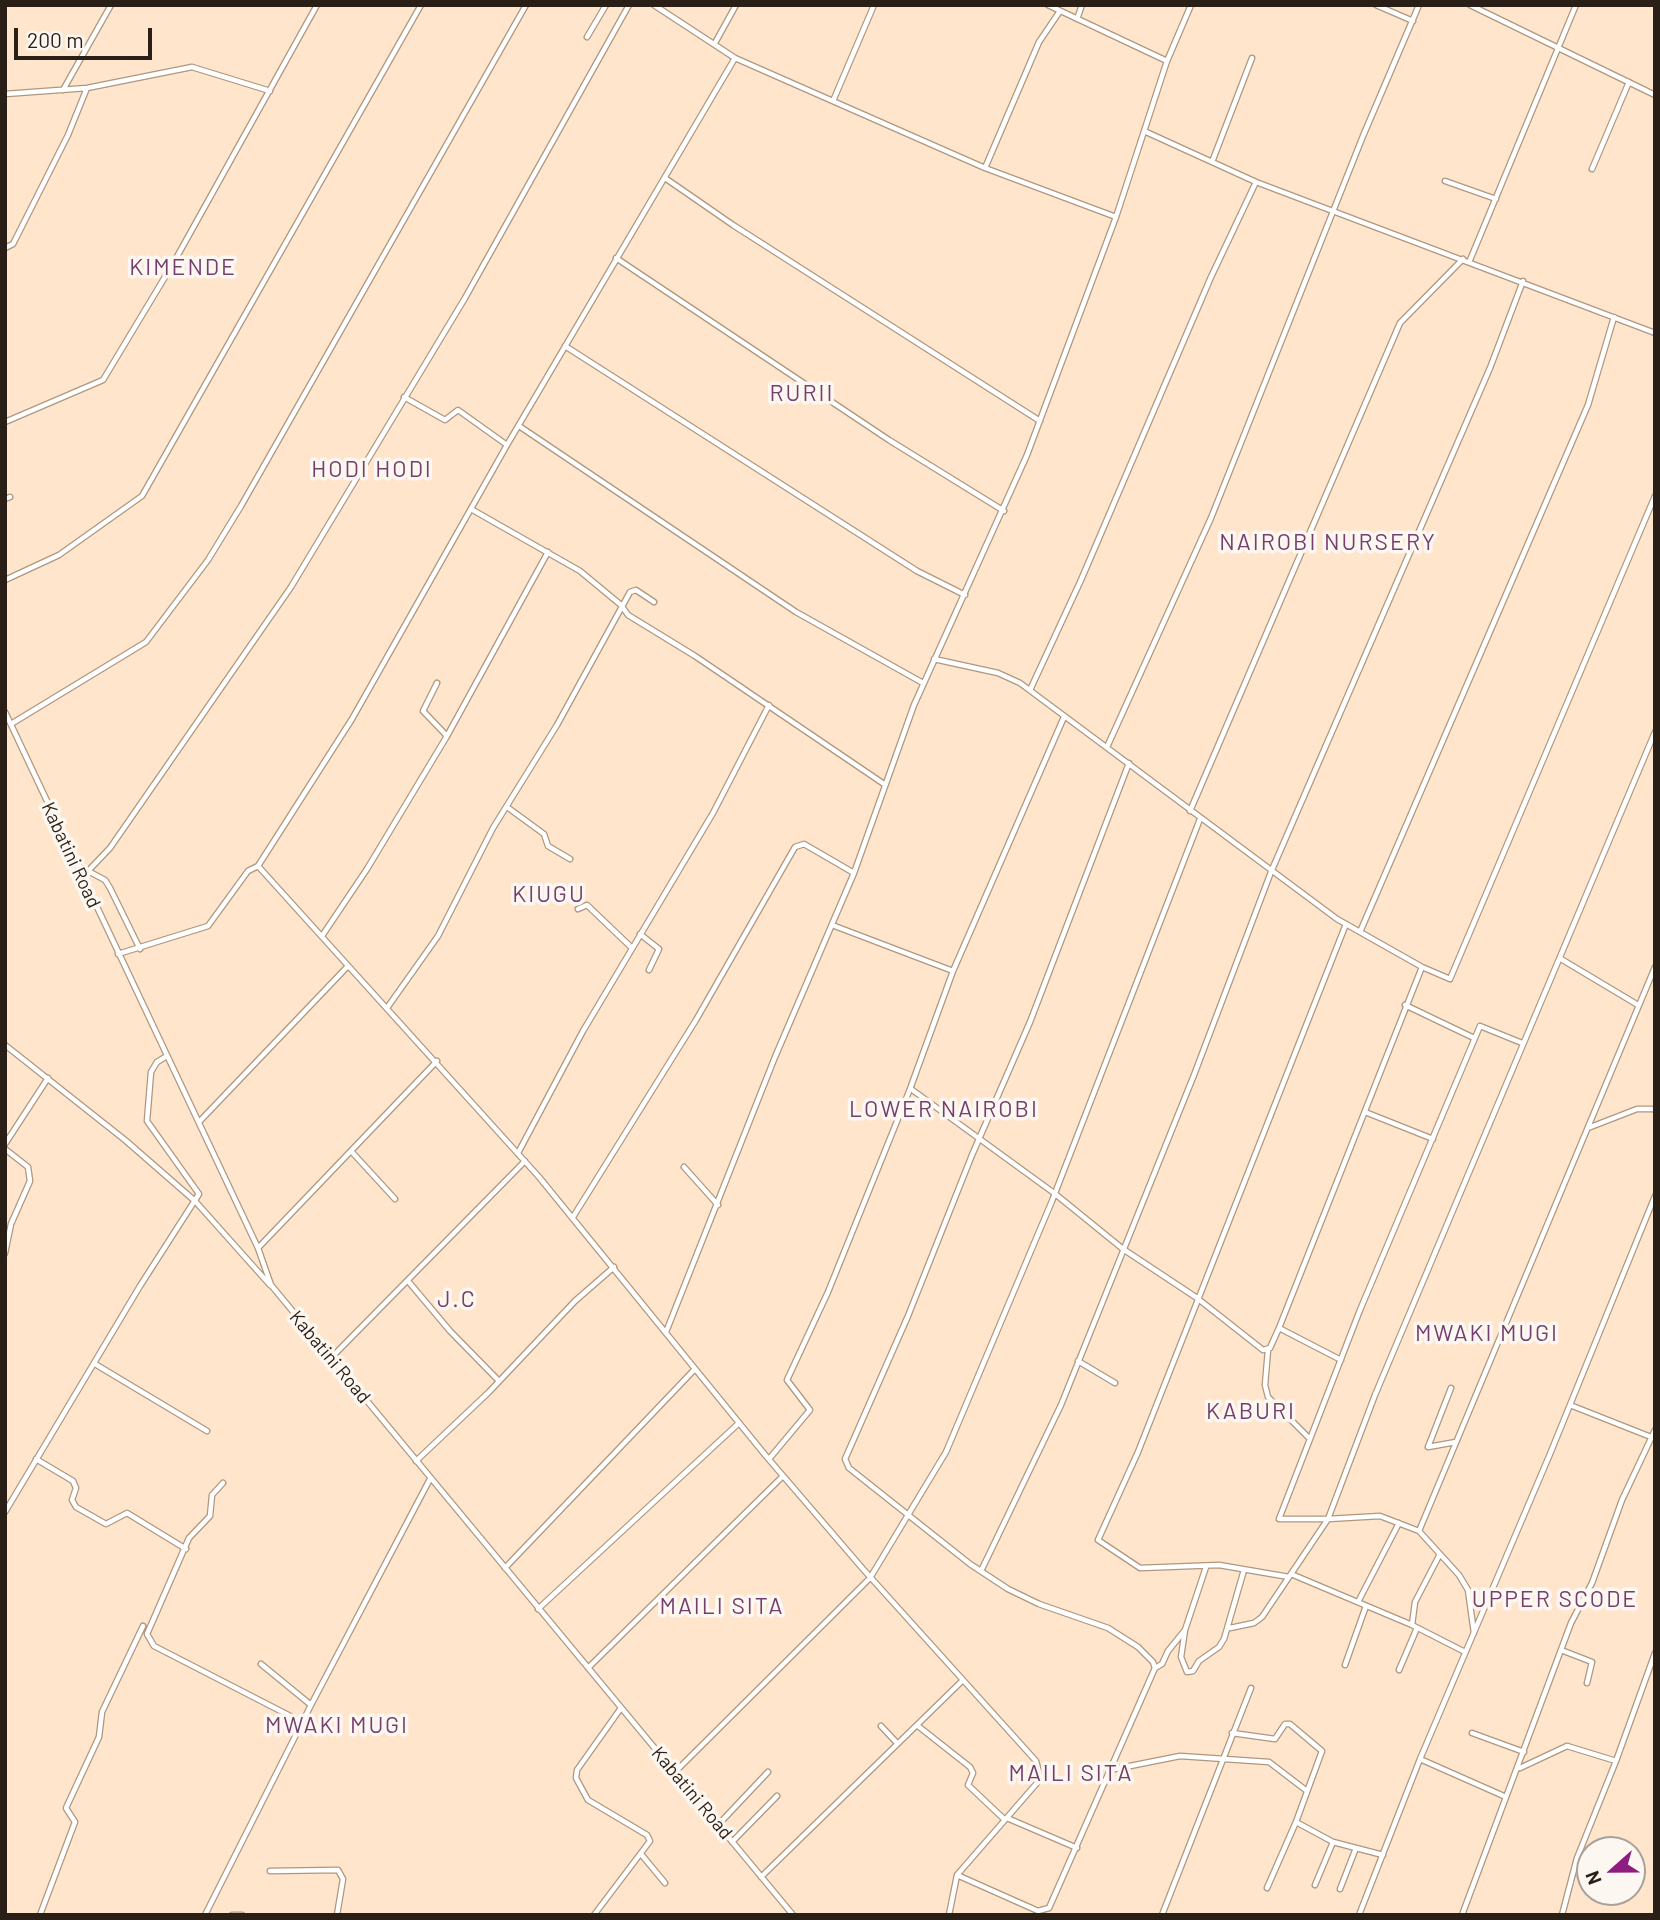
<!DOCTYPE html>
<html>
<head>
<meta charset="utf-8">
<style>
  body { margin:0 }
  #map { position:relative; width:1660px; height:1920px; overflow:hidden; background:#ffe5cc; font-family:Barlow,sans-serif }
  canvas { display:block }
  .frame { position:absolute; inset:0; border:7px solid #291f16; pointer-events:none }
  .north { position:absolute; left:1576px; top:1836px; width:70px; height:70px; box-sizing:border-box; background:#fcf7f1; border:2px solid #a8a199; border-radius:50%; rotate:249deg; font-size:19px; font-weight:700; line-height:28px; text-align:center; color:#291f16 }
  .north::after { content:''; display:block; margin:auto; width:24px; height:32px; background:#8e1d7f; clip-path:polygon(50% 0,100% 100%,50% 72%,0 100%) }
  .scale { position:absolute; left:14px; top:28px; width:138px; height:32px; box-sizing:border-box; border:4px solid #291f16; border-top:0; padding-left:9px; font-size:21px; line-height:24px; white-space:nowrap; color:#291f16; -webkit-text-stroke:5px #fcf7f1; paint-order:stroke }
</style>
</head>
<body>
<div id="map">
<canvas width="1660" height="1920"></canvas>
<div class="frame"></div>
<div class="north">N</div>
<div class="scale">200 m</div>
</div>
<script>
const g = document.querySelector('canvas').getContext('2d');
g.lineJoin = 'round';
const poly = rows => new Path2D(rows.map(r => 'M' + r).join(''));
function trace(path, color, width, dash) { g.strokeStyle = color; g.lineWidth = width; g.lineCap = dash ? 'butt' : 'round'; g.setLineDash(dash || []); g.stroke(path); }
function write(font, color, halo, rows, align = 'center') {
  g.font = font + ' Barlow,sans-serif'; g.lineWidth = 7; g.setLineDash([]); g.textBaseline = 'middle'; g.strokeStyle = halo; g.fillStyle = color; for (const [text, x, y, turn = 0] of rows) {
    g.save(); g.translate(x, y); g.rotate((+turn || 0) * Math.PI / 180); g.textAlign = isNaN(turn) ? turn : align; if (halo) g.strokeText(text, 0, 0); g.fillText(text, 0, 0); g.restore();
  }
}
const minor = poly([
  [654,5,735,58,985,168,1116,217,1167,61,1191,5],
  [1048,5,1167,61],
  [1376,5,1413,21],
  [1470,5,1655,95],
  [1077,19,1082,5],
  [587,37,606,5],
  [715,43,736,5],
  [63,90,111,5],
  [5,94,87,88,192,67,270,91],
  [833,101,874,5],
  [1144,131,1256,182,1655,333],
  [1212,162,1252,58],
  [985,168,1039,42,1060,11],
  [1592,169,1629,82],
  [665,178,733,225,1040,421],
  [1445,181,1496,199],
  [5,248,13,244,68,135,87,88],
  [616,258,889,440,1004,511],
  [1470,260,1576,5],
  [565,346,917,571,965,595],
  [404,397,445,420,458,410,507,445],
  [5,422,103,380,174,262,317,5],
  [519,426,796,612,923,683],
  [5,499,10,497],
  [471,509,580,571,621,605,628,615,695,656,884,784],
  [5,580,59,555,142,496,421,5],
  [934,659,998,673,1020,683,1337,919,1422,967,1450,979,1655,496],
  [437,683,423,711,447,736],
  [1030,690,1081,580,1211,277,1256,182],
  [5,712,258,1248,271,1285,793,1915],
  [11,724,146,642,208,560,241,506,526,5],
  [1107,747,1211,518,1363,136,1419,5],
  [507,807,544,834,548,846,570,859],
  [1190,811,1400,323,1463,259],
  [77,865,88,871,110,848,291,587,465,298,629,5],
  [258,866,539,1177,766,1456,863,1569,1036,1761,1040,1776,1037,1783,957,1875,949,1915],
  [88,871,105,880,110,888,140,949],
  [578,909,587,905,632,948],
  [832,925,953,971],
  [1360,932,1588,405,1614,317],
  [640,934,659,949,649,970],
  [322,936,367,869,447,736,548,552],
  [118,954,208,926,248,871,258,866,352,719,507,445,735,58],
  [1561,959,1638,1005],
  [1405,1005,1474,1038],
  [387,1008,438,936,493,828,557,725,630,592,636,590,654,602],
  [1522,1043,1480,1026,1360,1310,1279,1519,1328,1519,1375,1395,1655,732],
  [5,1045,125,1140,195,1201,270,1285],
  [911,1089,1054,1193,1123,1249,1197,1298,1263,1350,1270,1348,1279,1328,1341,1360],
  [1365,1112,1433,1139],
  [199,1122,348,966],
  [1588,1128,1637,1109,1655,1109],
  [5,1144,48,1078],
  [5,1149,28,1167,30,1181,11,1224,5,1253],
  [351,1151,395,1199],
  [518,1153,583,1031,713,813,769,705],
  [684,1167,718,1205],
  [573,1217,696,1020,795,847,804,844,854,873],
  [258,1248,437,1061],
  [408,1281,450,1331,498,1380],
  [1279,1328,1422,967],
  [666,1332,775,1057,854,873,914,705,1027,455,1116,217],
  [1268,1350,1265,1385,1268,1397,1309,1438],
  [331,1358,525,1161],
  [1078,1361,1115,1383],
  [95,1364,207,1431],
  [1451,1388,1428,1447,1456,1442],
  [1570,1405,1651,1437],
  [36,1459,73,1481,76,1488,72,1500,76,1507,106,1524,127,1513,186,1549],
  [769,1459,810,1410,787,1380,828,1292,910,1089,953,971,1064,717],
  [416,1461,489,1392,575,1301,614,1267],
  [223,1483,212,1495,210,1516,189,1538,147,1634,154,1646,302,1722],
  [5,1512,140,1286,199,1194,147,1121,151,1072,157,1062,167,1056],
  [1419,1531,1655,967],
  [505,1568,694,1370],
  [981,1571,1061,1405,1194,1075,1271,872,1490,368,1523,281],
  [1291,1574,1412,1625,1465,1652],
  [1289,1577,1219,1565,1140,1568,1098,1540,1138,1452,1346,924],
  [1358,1602,1399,1523],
  [538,1609,739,1423],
  [1412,1625,1415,1602,1440,1554],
  [1230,1628,1254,1623,1262,1617,1328,1519,1380,1516,1419,1531,1459,1575,1468,1590,1474,1633],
  [1185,1630,1181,1657,1187,1672,1193,1671,1199,1661,1219,1647,1224,1639,1244,1570],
  [1561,1650,1592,1662,1587,1683],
  [261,1664,311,1705],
  [1345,1665,1366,1606],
  [588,1668,783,1476],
  [1155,1668,1162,1664,1168,1651,1185,1630,1206,1567],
  [1399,1670,1417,1628],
  [881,1726,897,1743],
  [918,1726,970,1767,973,1773,968,1785,1005,1820],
  [1232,1733,1275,1739,1285,1724,1290,1724,1322,1751,1296,1822,1267,1888],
  [1472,1733,1524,1752],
  [1420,1759,1506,1797],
  [1520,1768,1567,1746,1616,1761],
  [1110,1770,1180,1756,1269,1762,1307,1791],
  [674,1773,870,1578,946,1452,1052,1201,1200,819],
  [1007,1818,1077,1848],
  [1296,1822,1333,1842,1383,1855],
  [718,1825,768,1772],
  [732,1842,777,1796],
  [641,1854,665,1883],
  [270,1871,338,1870,343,1879,337,1915],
  [957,1875,1038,1911,1049,1908,1155,1668,1153,1662,1138,1647,1108,1628,1039,1604,1008,1589,970,1564,849,1468,845,1459,908,1316,972,1155,1030,1022,1129,763],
  [761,1877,962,1681],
  [1315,1885,1333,1842],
  [1340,1889,1356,1848],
  [40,1915,75,1822,66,1808,99,1737,102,1712,143,1626],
  [205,1915,311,1705,430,1479],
  [232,1915,242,1915],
  [594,1915,650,1841,647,1835,588,1800,576,1778,577,1770,621,1708],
  [1162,1915,1251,1688],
  [1359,1915,1420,1759,1550,1454,1655,1196],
  [1462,1915,1571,1623,1592,1583,1622,1500,1655,1430],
  [1562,1915,1577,1858,1616,1761,1655,1653]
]);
trace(minor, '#af977f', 7);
trace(minor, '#fff', 4.5);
write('19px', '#291f16', '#fcf7f1', [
  ["Kabatini Road",71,855,65],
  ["Kabatini Road",330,1357,50],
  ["Kabatini Road",692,1793,50]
]);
g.letterSpacing = '2px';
write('23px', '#763e6c', '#fcf7f1', [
  ["KIMENDE",183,267],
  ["RURII",802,393],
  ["HODI HODI",372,469],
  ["NAIROBI NURSERY",1328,542],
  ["KIUGU",549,894],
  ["LOWER NAIROBI",944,1109],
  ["J.C",457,1299],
  ["MWAKI MUGI",1487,1333],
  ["KABURI",1251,1411],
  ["UPPER SCODE",1555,1599],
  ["MAILI SITA",722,1606],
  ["MWAKI MUGI",337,1725],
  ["MAILI SITA",1071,1773]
]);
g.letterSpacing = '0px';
</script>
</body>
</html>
